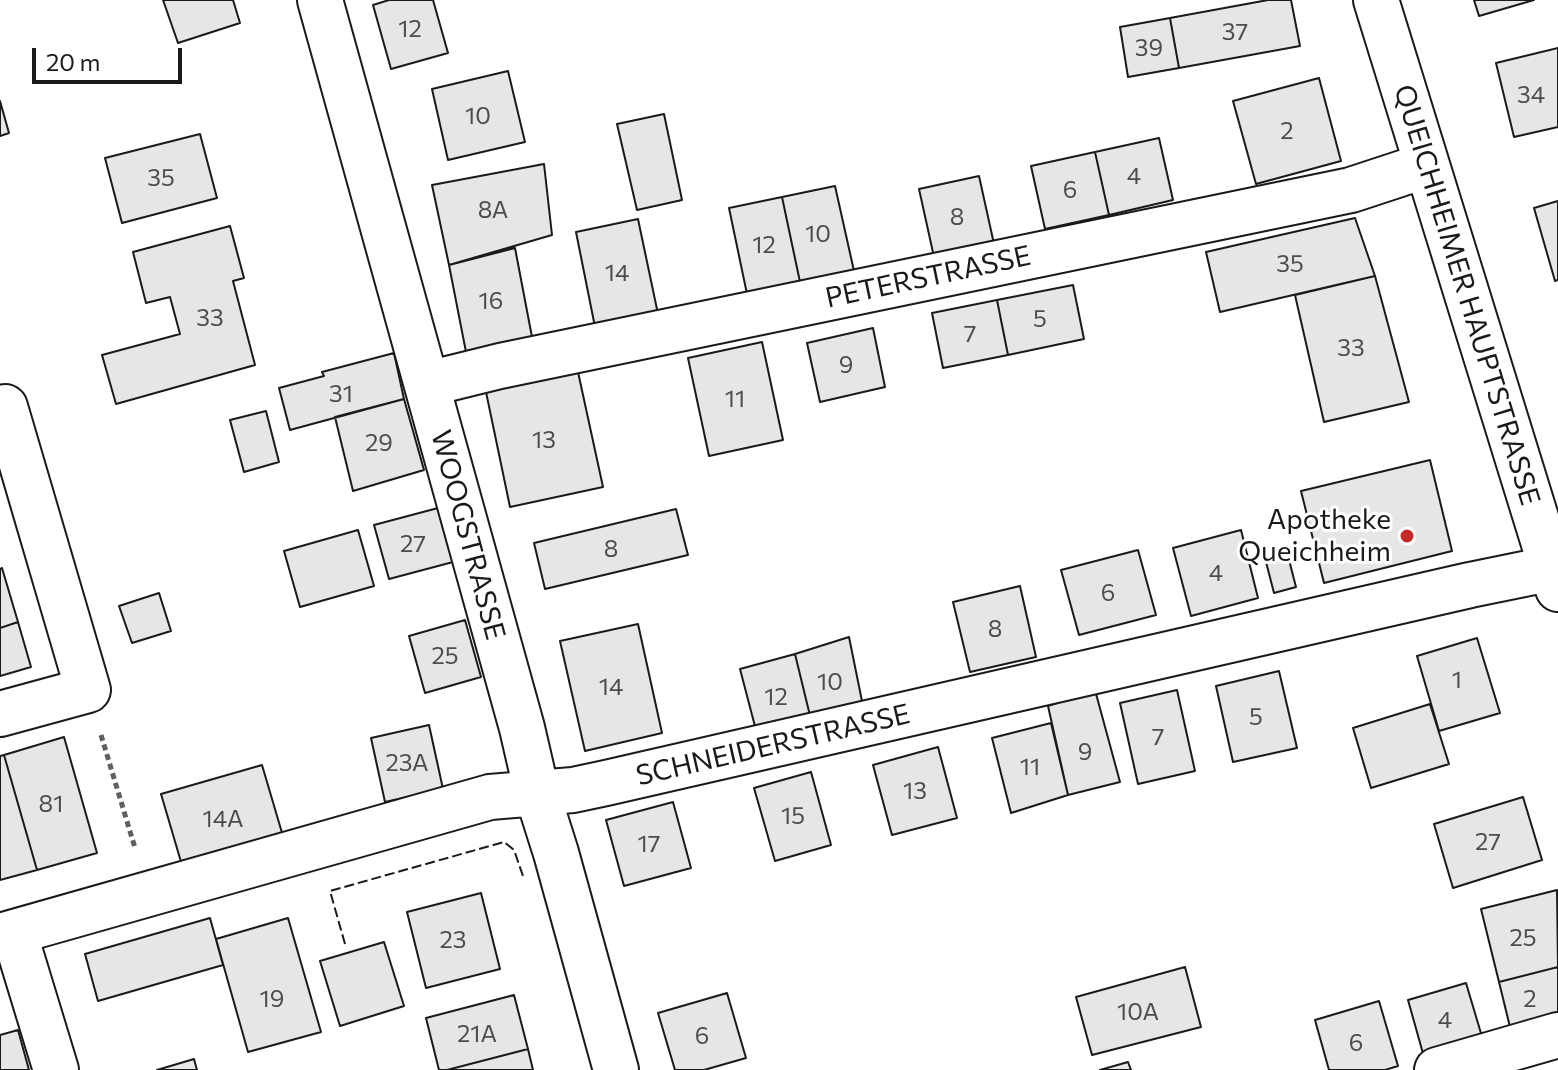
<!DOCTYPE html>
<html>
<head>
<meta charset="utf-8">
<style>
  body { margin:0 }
  #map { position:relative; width:1558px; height:1070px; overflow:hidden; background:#fff; font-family:Commissioner,sans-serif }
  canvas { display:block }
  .scale { position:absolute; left:32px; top:48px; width:150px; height:36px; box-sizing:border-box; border:4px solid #1a1a1a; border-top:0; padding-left:10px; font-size:24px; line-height:28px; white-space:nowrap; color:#1a1a1a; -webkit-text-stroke:6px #fff; paint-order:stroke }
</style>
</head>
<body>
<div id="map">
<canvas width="1558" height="1070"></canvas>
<div class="scale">20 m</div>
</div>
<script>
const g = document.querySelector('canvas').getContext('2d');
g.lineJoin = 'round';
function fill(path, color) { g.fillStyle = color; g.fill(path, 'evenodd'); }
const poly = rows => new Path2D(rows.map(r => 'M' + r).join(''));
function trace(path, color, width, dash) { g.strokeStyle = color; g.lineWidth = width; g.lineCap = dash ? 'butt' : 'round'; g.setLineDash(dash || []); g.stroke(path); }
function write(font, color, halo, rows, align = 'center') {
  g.font = font + ' Commissioner,sans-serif'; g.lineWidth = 6; g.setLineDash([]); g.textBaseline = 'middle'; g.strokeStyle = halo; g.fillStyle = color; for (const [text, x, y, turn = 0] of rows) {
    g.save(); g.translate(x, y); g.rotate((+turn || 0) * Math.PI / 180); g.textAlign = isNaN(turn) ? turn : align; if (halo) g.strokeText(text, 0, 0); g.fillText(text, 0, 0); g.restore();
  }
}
const building = poly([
  [163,0,233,0,240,23,178,43,163,0],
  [389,0,433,0,448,53,391,69,373,5,389,0],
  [1268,0,1291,0,1300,46,1179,68,1170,18,1268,0],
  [1474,0,1534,0,1479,16,1474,0],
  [1170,18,1179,68,1128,77,1120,27,1170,18],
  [1558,48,1558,127,1514,137,1496,63,1558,48],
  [508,71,525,142,448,160,432,89,508,71],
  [1319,78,1341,161,1256,184,1233,101,1319,78],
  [0,101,9,133,0,136,0,101],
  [664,114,682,200,637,210,617,124,664,114],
  [200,134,217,198,122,223,105,158,200,134],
  [1159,138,1173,200,1109,215,1095,152,1159,138],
  [1095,152,1109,215,1045,229,1031,166,1095,152],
  [544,164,552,235,449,265,432,185,544,164],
  [979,176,994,244,934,257,919,189,979,176],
  [835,186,854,271,800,282,782,197,835,186],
  [782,197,800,282,747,294,729,208,782,197],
  [1558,201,1558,280,1555,281,1534,208,1558,201],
  [1355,218,1375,276,1220,312,1206,252,1355,218],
  [638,219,658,314,595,327,576,232,638,219],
  [230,226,244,278,233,281,255,365,116,404,102,355,180,334,170,297,146,303,133,252,230,226],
  [515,248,532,337,466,352,449,265,515,248],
  [1375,276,1409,402,1324,422,1295,295,1375,276],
  [1073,285,1084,339,1008,355,997,300,1073,285],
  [997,300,1008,355,943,368,932,313,997,300],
  [873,328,885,387,820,402,807,343,873,328],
  [762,342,783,440,709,456,688,358,762,342],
  [394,353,404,399,290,430,279,388,324,376,322,372,394,353],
  [578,372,603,487,510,507,486,392,578,372],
  [404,399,424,470,353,491,335,417,404,399],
  [266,411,279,462,244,472,230,420,266,411],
  [1430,460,1452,551,1324,583,1301,491,1430,460],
  [438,508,453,562,389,579,374,525,438,508],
  [676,509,688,555,545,589,534,543,676,509],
  [358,530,374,586,300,607,284,551,358,530],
  [1241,530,1258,598,1191,616,1173,548,1241,530],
  [1138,550,1156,615,1079,635,1061,570,1138,550],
  [1288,556,1296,587,1274,593,1266,562,1288,556],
  [2,568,18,622,0,628,0,569,2,568],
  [1020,586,1036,657,970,672,953,602,1020,586],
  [159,593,171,631,132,643,119,606,159,593],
  [465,620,481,677,425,693,409,636,465,620],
  [18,622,31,667,0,676,0,628,18,622],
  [638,624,662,733,585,751,560,641,638,624],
  [849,637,864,711,812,724,795,654,849,637],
  [1477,638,1500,713,1439,731,1417,656,1477,638],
  [795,654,812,724,757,734,740,669,795,654],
  [1279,671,1297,748,1233,762,1216,686,1279,671],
  [1095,690,1120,782,1068,795,1048,706,1095,690],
  [1177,690,1195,771,1138,784,1120,703,1177,690],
  [1430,704,1449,764,1371,788,1353,728,1430,704],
  [1051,723,1068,795,1011,813,992,738,1051,723],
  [429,725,443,789,385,802,371,738,429,725],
  [64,737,97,853,37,870,4,755,64,737],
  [938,747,957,818,892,835,873,765,938,747],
  [4,755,37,870,0,880,0,756,4,755],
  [262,765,285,843,184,872,161,794,262,765],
  [811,772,831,845,775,861,754,788,811,772],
  [1523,797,1542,860,1453,888,1434,824,1523,797],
  [673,802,691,868,624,886,606,820,673,802],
  [1557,890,1558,967,1499,982,1481,909,1557,890],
  [481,893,500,969,426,988,407,912,481,893],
  [210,918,223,965,98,1001,85,954,210,918],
  [288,918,321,1032,248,1052,216,939,288,918],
  [384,942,404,1006,340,1026,320,961,384,942],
  [1185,967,1201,1027,1092,1055,1076,997,1185,967],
  [1558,967,1558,1015,1510,1027,1499,982,1558,967],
  [1466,983,1483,1040,1424,1057,1408,1000,1466,983],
  [727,993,746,1058,704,1070,675,1070,658,1013,727,993],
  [514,995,528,1049,447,1070,439,1070,426,1018,514,995],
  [1379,1001,1398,1066,1385,1070,1329,1070,1315,1020,1379,1001],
  [18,1030,29,1070,0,1070,0,1035,18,1030],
  [528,1049,533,1070,447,1070,528,1049],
  [194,1059,197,1070,157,1070,194,1059],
  [1128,1062,1131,1070,1100,1070,1128,1062]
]);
fill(building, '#e6e6e6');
trace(building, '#1a1a1a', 2);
const minor = poly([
  [320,0,522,728,537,793,556,853,616,1070],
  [1376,0,1558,589],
  [427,384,500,366,1351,190,1427,165],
  [0,408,5,407,88,690,0,714],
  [14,932,56,1070],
  [0,936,490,797,573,790,606,783,1470,585,1558,567],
  [1437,1070,1558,1035]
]);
trace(minor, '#1a1a1a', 48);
trace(poly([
  [101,735,135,848]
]), '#5f5f5f', 5, [6, 4]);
trace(minor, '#fff', 44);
trace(poly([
  [345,944,330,891,504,842,514,850,523,876]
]), '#1a1a1a', 2, [10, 4]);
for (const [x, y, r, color] of [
  [1407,536,8,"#c62828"]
]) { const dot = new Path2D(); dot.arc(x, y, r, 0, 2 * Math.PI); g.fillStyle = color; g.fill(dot); trace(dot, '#fff', 3); }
write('24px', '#4d4d4d', null, [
  ["12",410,29],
  ["37",1235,32],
  ["39",1149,48],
  ["34",1531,95],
  ["10",478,116],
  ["2",1287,131],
  ["4",1134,176],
  ["35",161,178],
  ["6",1070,190],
  ["8A",493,210],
  ["8",957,217],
  ["10",818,234],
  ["12",764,245],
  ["35",1290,264],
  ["14",617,273],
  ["16",491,301],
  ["33",210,318],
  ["5",1040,319],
  ["7",970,334],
  ["33",1351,348],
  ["9",846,365],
  ["31",341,394],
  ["11",735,399],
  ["13",544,440],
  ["29",379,443],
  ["27",413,544],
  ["8",611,549],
  ["4",1216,573],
  ["6",1108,593],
  ["8",995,629],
  ["25",445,656],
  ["1",1457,680],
  ["10",830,682],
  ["14",611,687],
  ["12",776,697],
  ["5",1256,717],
  ["7",1158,737],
  ["9",1085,752],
  ["23A",407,763],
  ["11",1030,767],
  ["13",915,791],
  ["81",51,804],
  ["15",793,816],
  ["14A",223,819],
  ["27",1488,842],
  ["17",649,844],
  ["25",1523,938],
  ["23",453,940],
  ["19",272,999],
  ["2",1530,999],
  ["10A",1138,1012],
  ["4",1445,1020],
  ["21A",477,1034],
  ["6",702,1036],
  ["6",1356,1043]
]);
write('28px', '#1a1a1a', '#fff', [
  ["PETERSTRASSE",928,277,-12],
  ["QUEICHHEIMER HAUPTSTRASSE",1467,295,73],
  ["WOOGSTRASSE",468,535,75],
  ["SCHNEIDERSTRASSE",773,745,-13]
]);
write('28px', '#1a1a1a', '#fff', [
  ["Apotheke",1391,520],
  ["Queichheim",1391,552]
], 'right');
</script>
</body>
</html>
